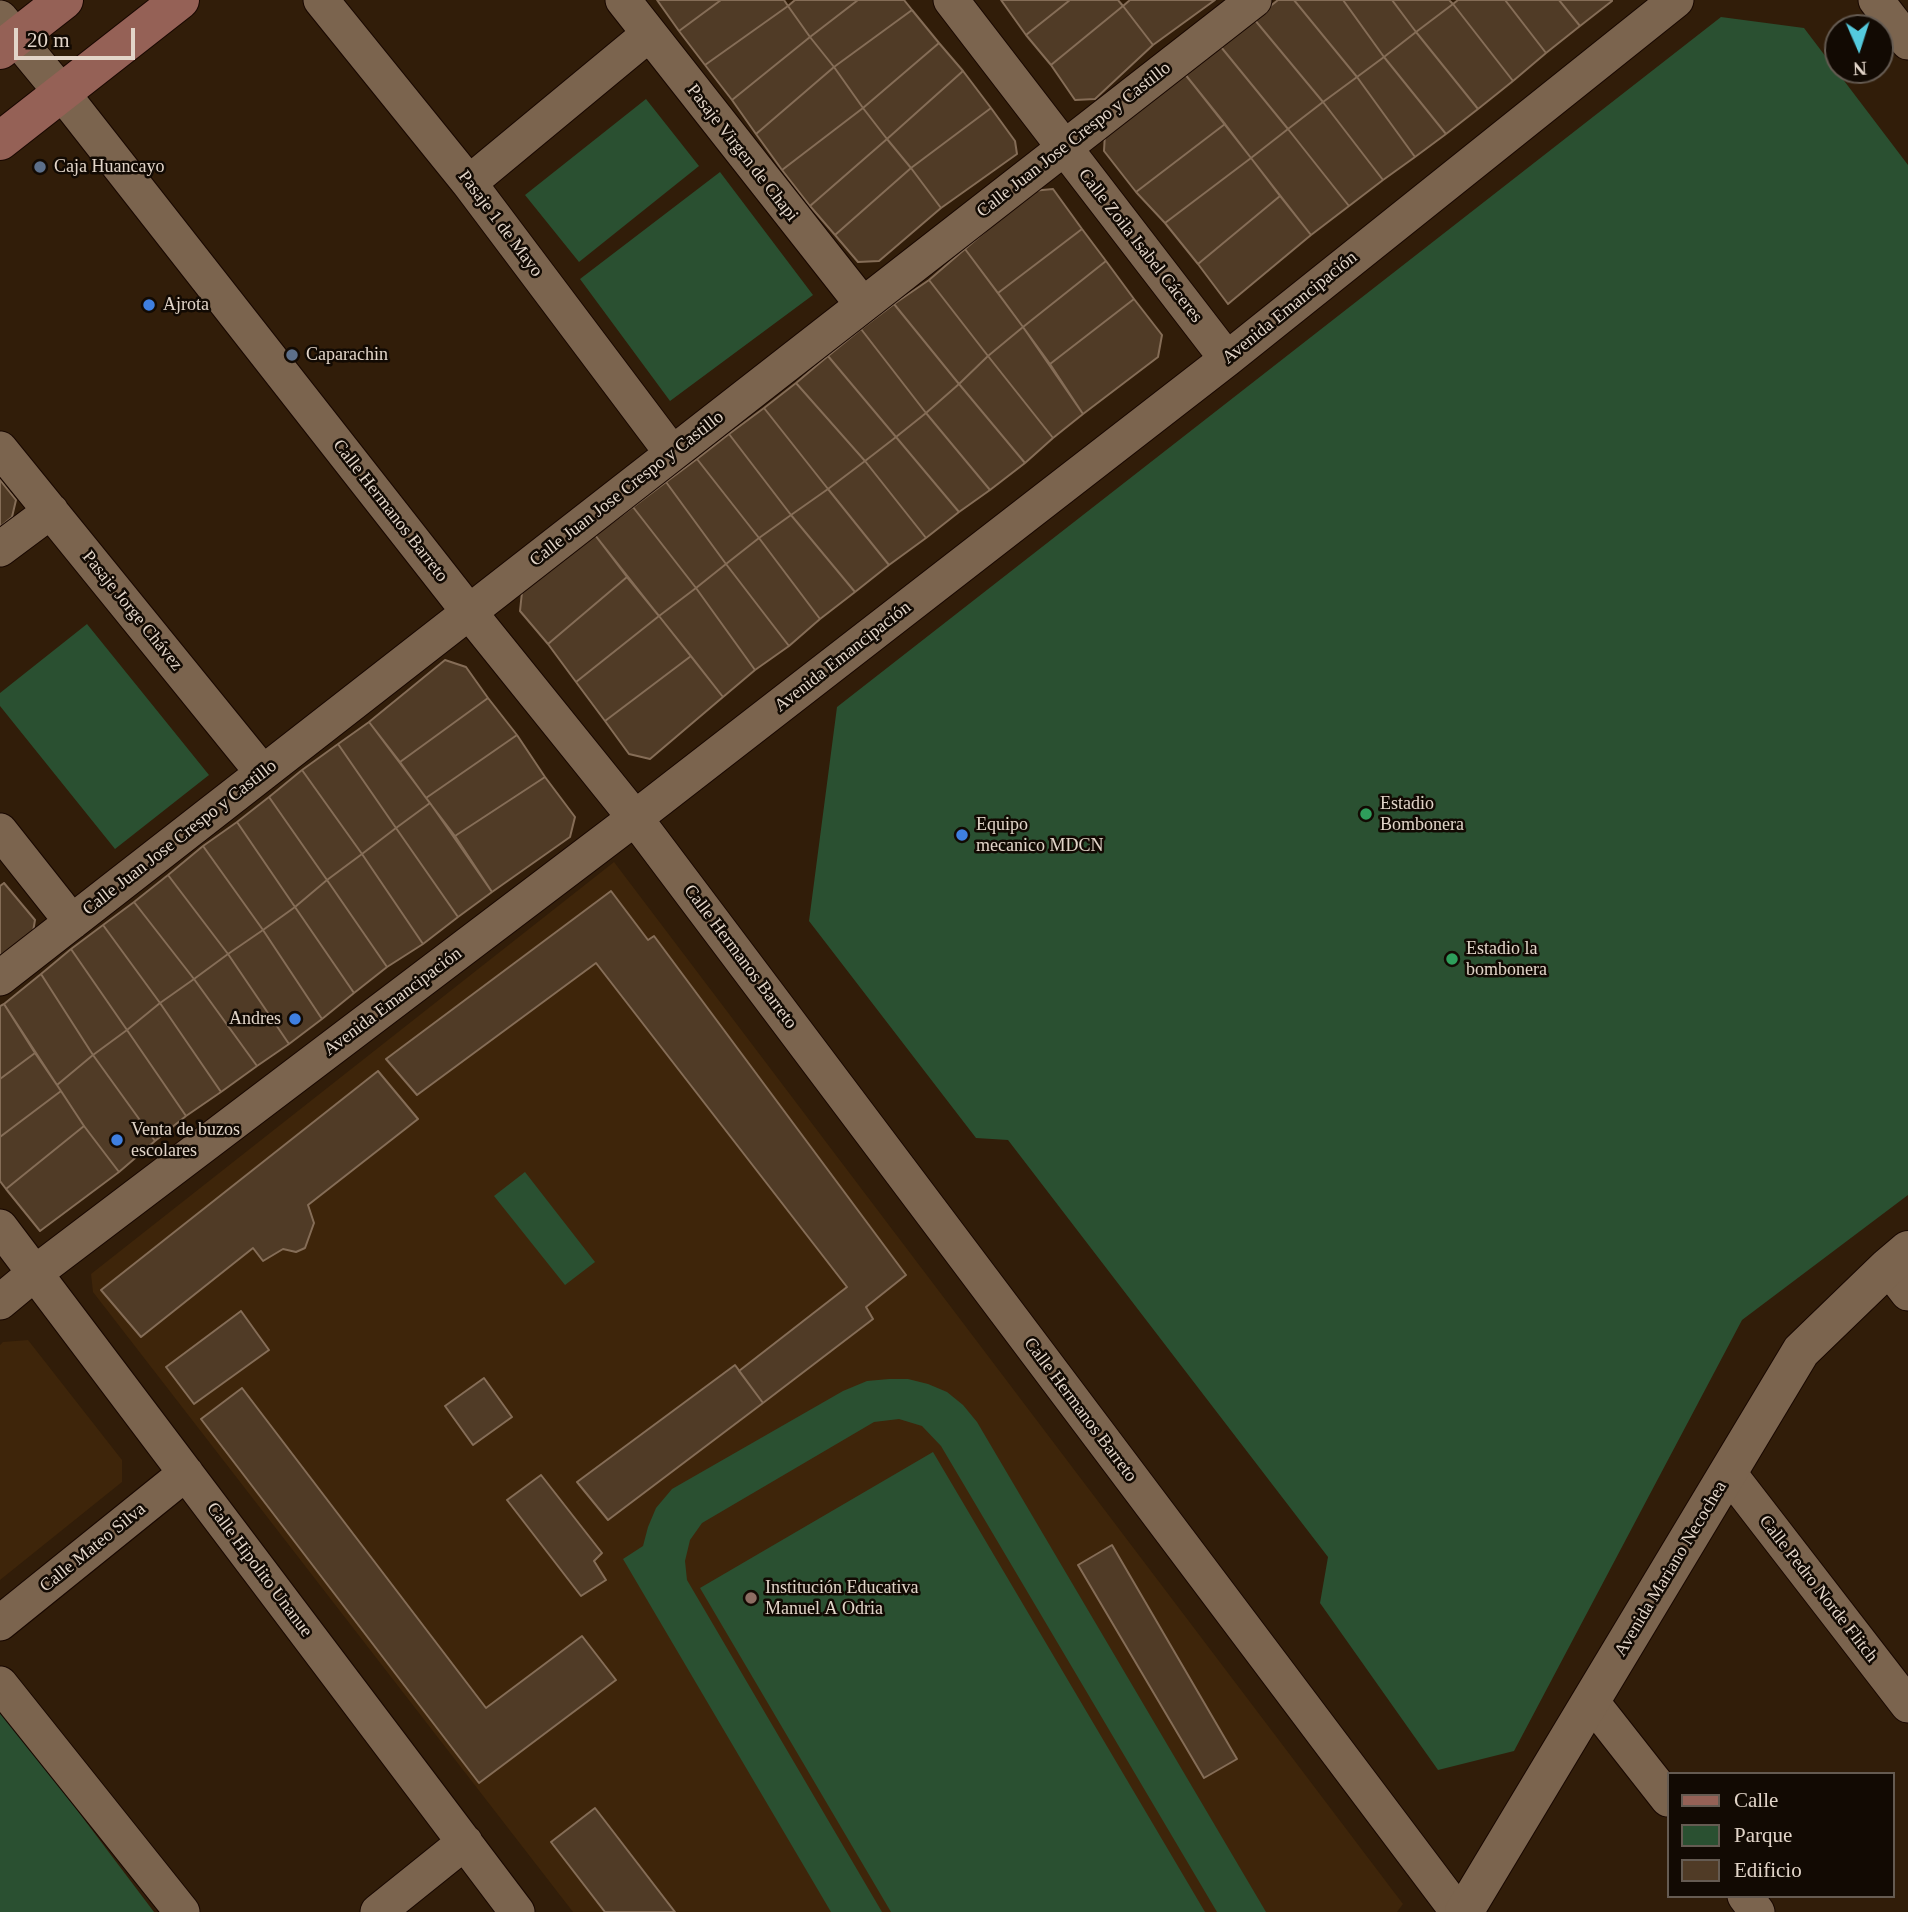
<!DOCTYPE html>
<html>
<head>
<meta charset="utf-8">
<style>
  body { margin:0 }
  #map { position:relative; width:1908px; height:1912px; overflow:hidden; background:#311d09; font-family:Georgia,serif }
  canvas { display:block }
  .legend { position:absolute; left:1667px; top:1772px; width:228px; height:126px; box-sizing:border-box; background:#120a03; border:2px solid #655b52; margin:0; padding:9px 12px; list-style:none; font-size:21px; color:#e2d5c9 }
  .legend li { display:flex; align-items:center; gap:14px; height:35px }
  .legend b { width:35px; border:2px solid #655b52 }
  .north { position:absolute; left:1824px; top:14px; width:70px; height:70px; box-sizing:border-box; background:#120a03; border:2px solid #655b52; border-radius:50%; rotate:177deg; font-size:19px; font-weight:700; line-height:28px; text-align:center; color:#e2d5c9 }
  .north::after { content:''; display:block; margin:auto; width:24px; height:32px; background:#54cadd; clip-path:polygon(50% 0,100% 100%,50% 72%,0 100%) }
  .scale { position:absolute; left:14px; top:28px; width:121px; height:32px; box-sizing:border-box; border:4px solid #e2d5c9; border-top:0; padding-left:9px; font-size:21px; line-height:24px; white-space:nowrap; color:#e2d5c9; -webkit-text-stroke:5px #120a03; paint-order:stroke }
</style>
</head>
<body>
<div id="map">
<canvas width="1908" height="1912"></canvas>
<ul class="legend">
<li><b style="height:9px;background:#956156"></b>Calle</li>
<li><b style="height:19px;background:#2a5031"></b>Parque</li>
<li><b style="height:19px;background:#503b26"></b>Edificio</li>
</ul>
<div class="north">N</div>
<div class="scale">20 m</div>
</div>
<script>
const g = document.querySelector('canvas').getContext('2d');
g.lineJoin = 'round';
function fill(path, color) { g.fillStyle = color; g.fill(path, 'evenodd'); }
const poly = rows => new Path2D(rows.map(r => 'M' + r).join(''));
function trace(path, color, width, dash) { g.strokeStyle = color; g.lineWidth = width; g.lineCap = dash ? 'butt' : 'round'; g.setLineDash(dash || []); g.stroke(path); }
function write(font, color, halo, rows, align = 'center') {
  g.font = font + ' Georgia,serif'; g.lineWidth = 5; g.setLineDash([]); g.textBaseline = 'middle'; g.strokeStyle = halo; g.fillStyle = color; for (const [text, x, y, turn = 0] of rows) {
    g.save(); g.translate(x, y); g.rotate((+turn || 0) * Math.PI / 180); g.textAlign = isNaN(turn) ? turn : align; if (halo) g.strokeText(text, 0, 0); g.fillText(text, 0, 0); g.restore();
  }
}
fill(poly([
  [614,862,1403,1904,1397,1912,573,1912,93,1292,91,1274],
  [28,1340,122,1460,122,1482,0,1580,0,1345,3,1342]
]), '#3e250a');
fill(poly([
  [1721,17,1804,28,1908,165,1908,1195,1742,1320,1514,1751,1438,1770,1320,1603,1328,1557,1008,1140,976,1138,809,921,837,707],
  [646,99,699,166,579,262,525,195],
  [720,172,813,295,670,401,580,279],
  [87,624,209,775,115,849,0,706,0,693],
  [525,1172,595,1262,565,1285,494,1196],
  [889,1379,908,1379,928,1384,947,1392,963,1405,977,1422,1266,1912,1217,1912,941,1446,922,1426,899,1419,874,1422,702,1523,690,1540,685,1561,687,1580,882,1912,831,1912,623,1559,643,1546,648,1527,656,1508,672,1489,843,1391,867,1381],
  [933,1452,1205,1912,891,1912,700,1588],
  [0,1708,154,1912,0,1912]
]), '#2a5031');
const building = poly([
  [657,0,721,0,679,31,657,0],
  [721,0,784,0,788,6,705,65,679,31,721,0],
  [795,0,858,0,810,37,788,6,795,0],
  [858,0,904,0,912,10,834,67,810,37,858,0],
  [1001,0,1070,0,1026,35,1001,0],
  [1070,0,1118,0,1123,6,1051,65,1026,35,1070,0],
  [1130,0,1215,0,1153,45,1123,6,1130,0],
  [1278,0,1294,0,1357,77,1323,102,1254,19,1278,0],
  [1294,0,1343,0,1384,57,1357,77,1294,0],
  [1343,0,1392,0,1416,32,1384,57,1343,0],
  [1392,0,1449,0,1453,4,1416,32,1392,0],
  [1458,0,1505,0,1546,53,1513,81,1453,4,1458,0],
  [1505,0,1559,0,1580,26,1546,53,1505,0],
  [1559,0,1612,0,1612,1,1580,26,1559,0],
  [1453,4,1513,81,1478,109,1416,32,1453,4],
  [788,6,810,37,732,100,705,65,788,6],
  [1123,6,1153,45,1095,99,1075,100,1051,65,1123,6],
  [912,10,939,43,863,108,834,67,912,10],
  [1254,19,1323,102,1288,129,1221,47,1254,19],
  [1416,32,1478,109,1446,134,1384,57,1416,32],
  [810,37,834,67,756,134,732,100,810,37],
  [939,43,963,71,887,139,863,108,939,43],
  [1221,47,1288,129,1251,158,1184,73,1221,47],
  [1384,57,1446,134,1415,157,1357,77,1384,57],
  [834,67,863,108,782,170,756,134,834,67],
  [963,71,991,108,911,168,887,139,963,71],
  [1184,73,1225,124,1136,192,1104,151,1105,133,1184,73],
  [1357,77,1415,157,1383,180,1323,102,1357,77],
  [1323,102,1383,180,1349,206,1288,129,1323,102],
  [863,108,887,139,810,206,782,170,863,108],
  [991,108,1015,141,1017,154,941,208,911,168,991,108],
  [1225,124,1251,158,1165,223,1136,192,1225,124],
  [1288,129,1349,206,1311,235,1251,158,1288,129],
  [887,139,911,168,835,235,810,206,887,139],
  [1251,158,1280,196,1198,264,1165,223,1251,158],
  [911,168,941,208,879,261,858,262,835,235,911,168],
  [1053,189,1082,229,998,293,965,249,1032,191,1053,189],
  [1280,196,1311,235,1228,304,1198,264,1280,196],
  [1082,229,1106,261,1023,327,998,293,1082,229],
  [965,249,1023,327,988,356,929,280,965,249],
  [1106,261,1134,299,1050,364,1023,327,1106,261],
  [929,280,988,356,959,384,894,304,929,280],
  [1134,299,1162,335,1158,357,1083,414,1050,364,1134,299],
  [894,304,959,384,926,413,861,329,894,304],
  [1023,327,1083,414,1053,438,988,356,1023,327],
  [861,329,926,413,896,437,828,356,861,329],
  [828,356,896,437,865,461,796,383,828,356],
  [988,356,1053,438,1025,463,959,384,988,356],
  [796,383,865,461,828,489,764,408,796,383],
  [959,384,1025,463,990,490,926,413,959,384],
  [764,408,828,489,791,515,729,434,764,408],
  [926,413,990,490,959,512,896,437,926,413],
  [729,434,791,515,759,538,697,459,729,434],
  [896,437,959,512,926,538,865,461,896,437],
  [697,459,759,538,726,564,666,482,697,459],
  [865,461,926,538,889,565,828,489,865,461],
  [0,480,16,500,12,517,0,527,0,480],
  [666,482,726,564,696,588,633,507,666,482],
  [828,489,889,565,855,592,791,515,828,489],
  [633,507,696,588,659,616,595,535,633,507],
  [791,515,855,592,820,619,759,538,791,515],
  [595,535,627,577,548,644,520,611,522,592,595,535],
  [759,538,820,619,789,646,726,564,759,538],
  [726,564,789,646,755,670,696,588,726,564],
  [627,577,659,616,576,682,548,644,627,577],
  [696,588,755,670,723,697,659,616,696,588],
  [659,616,691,656,605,721,576,682,659,616],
  [691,656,723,697,650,759,629,754,605,721,691,656],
  [445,660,466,667,488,698,400,762,369,722,445,660],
  [488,698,517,735,426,798,400,762,488,698],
  [369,722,430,803,396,828,338,744,369,722],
  [517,735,545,777,455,836,426,798,517,735],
  [338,744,396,828,362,854,302,770,338,744],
  [302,770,362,854,327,880,269,797,302,770],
  [545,777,575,817,570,837,492,892,455,836,545,777],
  [269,797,327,880,295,907,237,822,269,797],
  [430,803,492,892,458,917,396,828,430,803],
  [237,822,295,907,263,930,203,846,237,822],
  [396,828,458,917,423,944,362,854,396,828],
  [203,846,263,930,228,954,168,875,203,846],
  [362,854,423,944,387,967,327,880,362,854],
  [168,875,228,954,194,979,134,902,168,875],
  [327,880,387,967,354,993,295,907,327,880],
  [4,883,35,920,33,932,0,956,0,886,4,883],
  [611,891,648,940,654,936,906,1275,866,1307,873,1319,763,1403,739,1371,847,1287,596,963,417,1095,386,1059,611,891],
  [134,902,194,979,160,1003,103,925,134,902],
  [295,907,354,993,322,1019,263,930,295,907],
  [103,925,160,1003,127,1030,71,949,103,925],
  [263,930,322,1019,289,1044,228,954,263,930],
  [71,949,127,1030,93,1055,41,974,71,949],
  [228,954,289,1044,257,1066,194,979,228,954],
  [41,974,93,1055,57,1085,4,1004,41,974],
  [194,979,257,1066,221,1092,160,1003,194,979],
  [160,1003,221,1092,186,1116,127,1030,160,1003],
  [4,1004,35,1053,0,1079,0,1006,4,1004],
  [127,1030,186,1116,155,1141,93,1055,127,1030],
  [35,1053,61,1091,0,1137,0,1079,35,1053],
  [93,1055,155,1141,119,1172,84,1126,57,1085,93,1055],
  [378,1071,418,1119,308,1205,314,1223,305,1248,296,1252,283,1249,263,1261,253,1248,141,1337,101,1290,378,1071],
  [61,1091,84,1126,6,1189,0,1181,0,1137,61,1091],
  [84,1126,119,1172,40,1231,6,1189,84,1126],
  [241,1311,269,1350,194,1404,166,1367,241,1311],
  [735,1365,763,1403,608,1520,577,1482,735,1365],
  [484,1378,512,1417,473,1445,445,1406,484,1378],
  [242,1388,486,1708,582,1636,616,1680,479,1783,201,1419,242,1388],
  [541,1475,602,1553,594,1561,606,1580,581,1596,507,1500,541,1475],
  [1112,1545,1237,1759,1204,1778,1078,1565,1112,1545],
  [595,1808,675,1912,605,1912,551,1842,595,1808]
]);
fill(building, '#503b26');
trace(building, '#856d57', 2);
const minor = poly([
  [321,0,469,183,672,453],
  [623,0,863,305],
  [951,0,1227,359],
  [1876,0,1908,42],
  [0,18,62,93,469,612,635,818,1458,1912],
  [469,183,649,34],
  [0,449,263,773],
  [0,549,51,511],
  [0,831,72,922],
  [0,978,1254,0],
  [0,1227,517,1912],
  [1888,1267,1908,1293],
  [0,1302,35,1273,635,818,1227,359,1676,0],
  [1728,1472,1908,1705],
  [0,1623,186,1473],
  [0,1684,182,1912],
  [1591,1701,1668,1799],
  [1745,1896,1757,1912],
  [378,1912,465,1842]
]);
const tertiary = poly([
  [1464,1912,1801,1351,1888,1267,1908,1250]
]);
const secondary = poly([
  [0,50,64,0],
  [0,141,180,0]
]);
trace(minor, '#180700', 37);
trace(tertiary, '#180700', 40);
trace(secondary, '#180700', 40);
trace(minor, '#7b644e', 35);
trace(tertiary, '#7b644e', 38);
trace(secondary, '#956156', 38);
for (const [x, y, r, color] of [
  [40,167,7,"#5c6f8a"],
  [149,305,7,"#3f7fe0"],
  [292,355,7,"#5c6f8a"],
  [1366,814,7,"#2e9e5b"],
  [962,835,7,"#3f7fe0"],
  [1452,959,7,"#2e9e5b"],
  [295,1019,7,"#3f7fe0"],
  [117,1140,7,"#3f7fe0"],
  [751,1598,7,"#8d6e63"]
]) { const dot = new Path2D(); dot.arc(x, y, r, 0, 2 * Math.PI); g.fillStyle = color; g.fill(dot); trace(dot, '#120a03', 2.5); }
write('18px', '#e2d5c9', '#120a03', [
  ["Calle Juan Jose Crespo y Castillo",1074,140,-38],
  ["Pasaje Virgen de Chapi",742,153,52],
  ["Pasaje 1 de Mayo",500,224,53],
  ["Calle Zoila Isabel Cáceres",1140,246,52],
  ["Avenida Emancipación",1290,308,-39],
  ["Calle Juan Jose Crespo y Castillo",627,489,-38],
  ["Calle Hermanos Barreto",390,511,52],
  ["Pasaje Jorge Chávez",132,611,51],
  ["Avenida Emancipación",843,657,-38],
  ["Calle Juan Jose Crespo y Castillo",180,838,-38],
  ["Calle Hermanos Barreto",740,957,53],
  ["Avenida Emancipación",393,1002,-37],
  ["Calle Hermanos Barreto",1080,1410,53],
  ["Calle Mateo Silva",93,1548,-39],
  ["Avenida Mariano Necochea",1671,1569,-59],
  ["Calle Hipolito Unanue",259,1570,53],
  ["Calle Pedro Norde Flitch",1818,1589,52]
]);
write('18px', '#e2d5c9', '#120a03', [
  ["Caja Huancayo",54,167],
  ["Ajrota",163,305],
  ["Caparachin",306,355],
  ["Estadio",1380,804],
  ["Bombonera",1380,825],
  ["Equipo",976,825],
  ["mecanico MDCN",976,846],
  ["Estadio la",1466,949],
  ["bombonera",1466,970],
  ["Andres",281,1019,"right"],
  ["Venta de buzos",131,1130],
  ["escolares",131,1151],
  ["Institución Educativa",765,1588],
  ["Manuel A Odria",765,1609]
], 'left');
</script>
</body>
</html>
